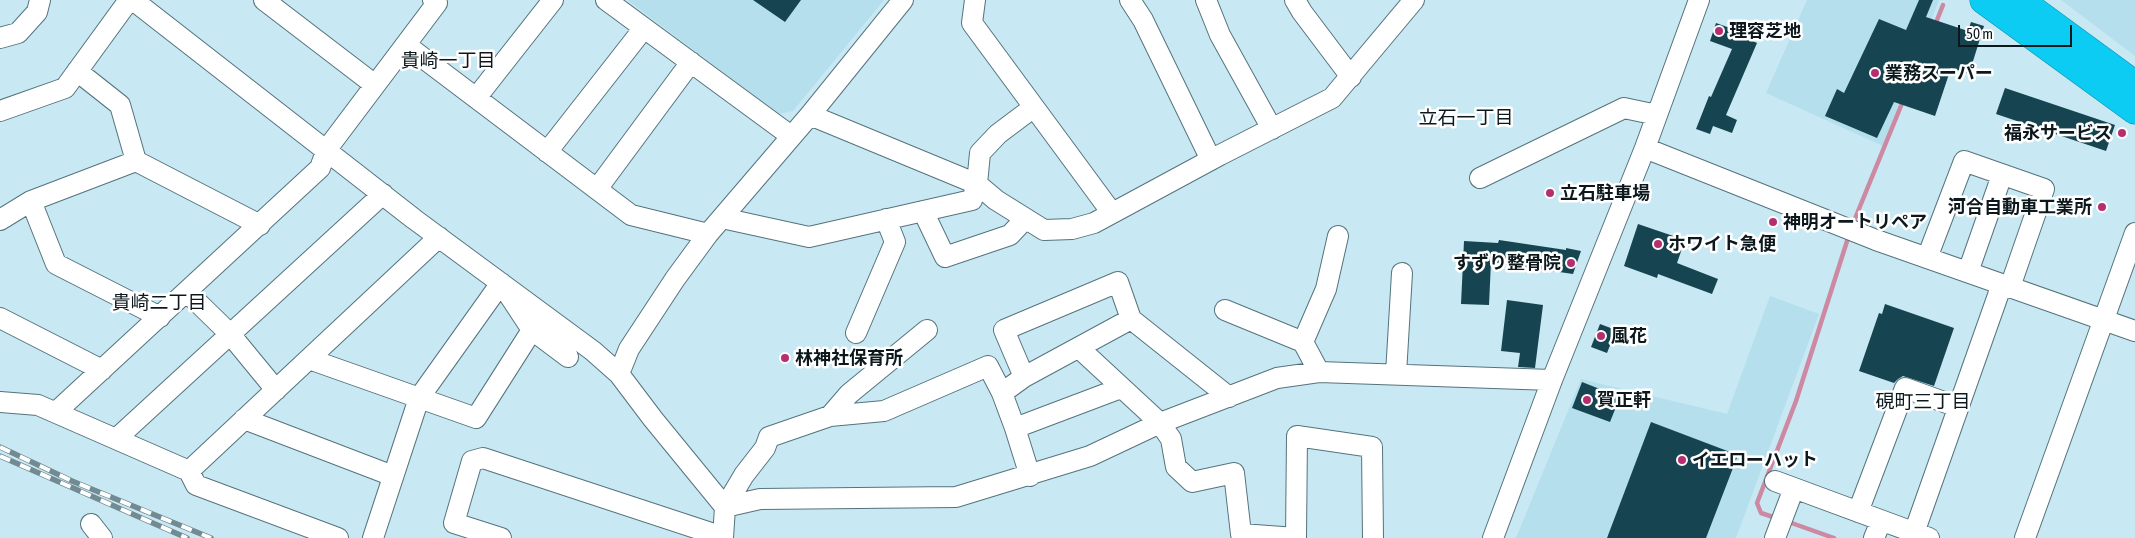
<!DOCTYPE html>
<html>
<head>
<meta charset="utf-8">
<style>
  body { margin:0 }
  #map { position:relative; width:2135px; height:538px; overflow:hidden; background:#c8e9f4; font-family:"Asap Condensed",sans-serif }
  canvas { display:block }
  .scale { position:absolute; left:1958px; top:25px; width:114px; height:22px; box-sizing:border-box; border:2px solid #0c181c; border-top:0; padding-left:6px; font-size:15px; line-height:18px; white-space:nowrap; color:#0c181c; -webkit-text-stroke:4px #fff; paint-order:stroke }
</style>
</head>
<body>
<div id="map">
<canvas width="2135" height="538"></canvas>
<div class="scale">50 m</div>
</div>
<script>
const g = document.querySelector('canvas').getContext('2d');
g.lineJoin = 'round';
function fill(path, color) { g.fillStyle = color; g.fill(path, 'evenodd'); }
const poly = rows => new Path2D(rows.map(r => 'M' + r).join(''));
function trace(path, color, width, dash) { g.strokeStyle = color; g.lineWidth = width; g.lineCap = dash ? 'butt' : 'round'; g.setLineDash(dash || []); g.stroke(path); }
function write(font, color, halo, rows, align = 'center') {
  g.font = font + ' "Asap Condensed","Noto Sans JP",sans-serif'; g.lineWidth = 5; g.setLineDash([]); g.textBaseline = 'middle'; g.strokeStyle = halo; g.fillStyle = color; for (const [text, x, y, turn = 0] of rows) {
    g.save(); g.translate(x, y); g.rotate((+turn || 0) * Math.PI / 180); g.textAlign = isNaN(turn) ? turn : align; if (halo) g.strokeText(text, 0, 0); g.fillText(text, 0, 0); g.restore();
  }
}
fill(poly([
  [627,0,884,0,793,111,779,114],
  [1807,0,1939,0,1883,146,1766,93],
  [2061,0,2135,0,2135,56,2069,6],
  [1770,296,1819,314,1736,538,1516,538,1581,379,1727,414]
]), '#b5dfec');
trace(poly([
  [1935,25,1943,5],
  [1852,226,1903,101],
  [1776,518,1761,513,1757,503,1796,401,1849,235],
  [1786,521,1834,538]
]), '#cd89a2', 4.5);
fill(poly([
  [753,0,801,0,785,22],
  [1919,0,1933,0,1926,17,1968,31,1971,22,1984,26,1969,74,1951,68,1935,116,1894,102,1877,138,1825,116,1837,89,1844,93,1879,19,1906,30],
  [1716,23,1730,28,1729,30,1757,43,1726,115,1737,120,1732,133,1713,126,1710,134,1696,129,1709,96,1711,97,1732,49,1710,41],
  [2005,88,2115,125,2106,151,1996,114],
  [1638,224,1685,240,1677,263,1718,279,1712,294,1658,274,1657,278,1624,266],
  [1499,240,1566,250,1566,248,1581,251,1573,274,1491,262,1489,305,1461,304,1464,241,1498,243],
  [1507,300,1543,305,1535,368,1518,367,1520,353,1501,351],
  [1885,304,1954,328,1934,386,1903,376,1898,379,1894,383,1859,371,1879,313,1882,314],
  [1600,324,1616,330,1607,353,1591,347],
  [1582,382,1620,397,1610,422,1572,408],
  [1651,422,1738,455,1706,538,1607,538]
]), '#164551');
const minor = poly([
  [133,0,414,219,593,351,619,374,653,419,725,507],
  [264,0,375,85],
  [606,0,791,136],
  [975,0,972,23,1112,213],
  [1130,0,1143,20,1211,160],
  [1206,0,1220,35,1272,129],
  [1295,0,1302,12,1351,77],
  [0,38,18,33,37,12,40,0],
  [406,45,631,215,708,234],
  [77,71,120,105,136,161],
  [476,98,553,0],
  [0,111,65,88,129,0],
  [810,115,977,184,996,200,1044,230,1072,229,1094,223,1220,155,1332,98,1414,0],
  [1645,148,1876,240,2135,331],
  [547,152,644,28],
  [1480,178,1624,108,1657,115],
  [597,189,691,62],
  [31,201,56,264,160,317],
  [923,211,945,257,1010,235,1025,219],
  [722,218,809,237,972,200,977,184,980,153,998,134,1034,107],
  [0,220,31,201,136,161,260,225],
  [1927,258,1964,161,2044,189,2010,287],
  [1968,272,2002,175],
  [187,292,230,334,276,390],
  [1225,310,1303,342,1319,372],
  [0,318,102,370],
  [856,333,895,242,886,219],
  [1303,342,1326,289,1338,236],
  [1079,348,1160,423,1171,439,1176,467,1192,482,1234,473,1241,534,1296,538],
  [309,359,476,418,532,330],
  [619,374,629,349,675,279,708,234,810,115,903,0],
  [1396,374,1402,273],
  [1024,377,1004,330,1118,282,1131,319],
  [0,402,38,405,189,471,196,485,338,538],
  [56,412,320,168,327,149,437,3,433,0],
  [830,416,884,411,988,366,1002,393],
  [244,419,393,476],
  [1015,428,1121,388],
  [116,439,383,194],
  [189,471,439,237],
  [1030,476,1015,428,1002,393,1024,377,1131,319,1229,397],
  [1775,481,1929,538],
  [725,507,760,499,956,497,1090,456,1160,423,1277,378,1319,372,1552,380],
  [1858,512,1905,388,1958,407],
  [91,524,102,538],
  [1914,533,2002,284],
  [1296,537,1297,436,1372,447,1373,538],
  [373,538,419,398,501,283,532,330,568,357],
  [501,538,454,523,472,461,483,458,723,537],
  [723,538,725,507,744,475,765,448,769,437,830,416,849,394,927,330],
  [1493,538,1552,380,1645,148,1699,0],
  [1775,538,1794,488],
  [1874,538,1881,521],
  [2025,538,2135,233]
]);
const highway = poly([
  [1984,0,2135,110],
  [2019,0,2135,85]
]);
trace(minor, '#55737c', 22);
trace(highway, '#0d8da8', 29);
trace(minor, '#fff', 20);
trace(highway, '#0dccf3', 28);
const rail = poly([
  [0,447,72,481,211,538],
  [0,456,187,538]
]);
trace(rail, '#728a91', 5.5);
trace(rail, '#fff', 4, [11]);
for (const [x, y, r, color] of [
  [1719,31,5,"#b52e70"],
  [1875,73,5,"#b52e70"],
  [2122,133,5,"#b52e70"],
  [1550,193,5,"#b52e70"],
  [2102,207,5,"#b52e70"],
  [1773,222,5,"#b52e70"],
  [1658,244,5,"#b52e70"],
  [1571,263,5,"#b52e70"],
  [1601,336,5,"#b52e70"],
  [785,358,5,"#b52e70"],
  [1587,400,5,"#b52e70"],
  [1682,460,5,"#b52e70"]
]) { const dot = new Path2D(); dot.arc(x, y, r, 0, 2 * Math.PI); g.fillStyle = color; g.fill(dot); trace(dot, '#fff', 2); }
write('bold 18px', '#0c181c', '#fff', [
  ["理容芝地",1729,31],
  ["業務スーパー",1885,73],
  ["福永サービス",2112,133,"right"],
  ["立石駐車場",1560,193],
  ["河合自動車工業所",2092,207,"right"],
  ["神明オートリペア",1783,222],
  ["ホワイト急便",1668,244],
  ["すずり整骨院",1561,263,"right"],
  ["風花",1611,336],
  ["林神社保育所",795,358],
  ["賀正軒",1597,400],
  ["イエローハット",1692,460]
], 'left');
write('19px', '#0c181c', '#fff', [
  ["貴崎一丁目",448,61],
  ["立石一丁目",1466,118],
  ["貴崎二丁目",159,303],
  ["硯町三丁目",1923,402]
]);
</script>
</body>
</html>
